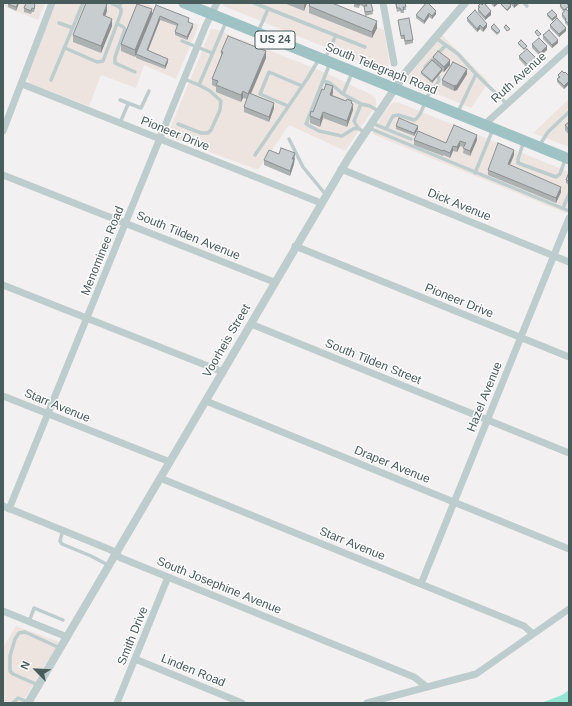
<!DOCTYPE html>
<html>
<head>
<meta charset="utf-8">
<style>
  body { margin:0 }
  #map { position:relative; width:572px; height:706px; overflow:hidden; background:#f3f0f1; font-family:Arial,sans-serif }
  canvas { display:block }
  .frame { position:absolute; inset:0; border:4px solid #495c5c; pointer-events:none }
  .north { position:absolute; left:16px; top:650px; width:40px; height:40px; -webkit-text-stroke:3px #fff; paint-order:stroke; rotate:294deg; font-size:11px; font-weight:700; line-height:16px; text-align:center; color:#495c5c }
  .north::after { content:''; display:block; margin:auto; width:14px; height:18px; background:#495c5c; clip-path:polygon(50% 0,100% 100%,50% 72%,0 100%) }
</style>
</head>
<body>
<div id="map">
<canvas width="572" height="706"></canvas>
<div class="frame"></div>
<div class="north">N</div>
</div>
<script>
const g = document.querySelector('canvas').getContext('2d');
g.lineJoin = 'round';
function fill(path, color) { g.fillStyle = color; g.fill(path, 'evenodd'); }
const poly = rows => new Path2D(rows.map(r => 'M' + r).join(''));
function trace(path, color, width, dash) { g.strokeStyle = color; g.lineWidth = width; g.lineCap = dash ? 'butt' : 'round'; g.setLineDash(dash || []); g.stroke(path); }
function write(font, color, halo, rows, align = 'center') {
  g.font = font + ' Arial,sans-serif'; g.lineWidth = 3; g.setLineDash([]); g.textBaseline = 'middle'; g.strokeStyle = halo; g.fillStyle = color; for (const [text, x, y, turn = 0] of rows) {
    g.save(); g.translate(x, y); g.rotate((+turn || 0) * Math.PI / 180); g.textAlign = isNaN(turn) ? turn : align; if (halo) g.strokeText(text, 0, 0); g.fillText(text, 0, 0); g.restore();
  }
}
fill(poly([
  [3,3,45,3,38,20,3,6],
  [56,3,144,3,199,25,176,79,144,65,136,88,101,75,89,106,31,84,28,81,27,76],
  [223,3,319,3,384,30,389,61,389,73,226,7,223,5],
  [211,29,215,29,324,72,372,95,376,99,376,105,345,151,289,125,258,170,167,136],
  [442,35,489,82,471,108,408,82,408,77],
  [569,99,569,147,533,133],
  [397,102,569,172,569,207,566,213,372,134,383,114,392,103],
  [16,626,60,642,22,703,3,703,3,648]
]), '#ede4e0');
fill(poly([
  [569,690,569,703,541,703,562,695]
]), '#93e6d1');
trace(poly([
  [111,3,119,7,121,3],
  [254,3,365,47],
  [524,3,527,6],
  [59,23,73,28],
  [117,24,122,26,125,29,115,57,115,63,135,72],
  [258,32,268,9],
  [436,38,458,54,476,74],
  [182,41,212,53],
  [65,48,97,62,103,61,121,13,121,9,119,7],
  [254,50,258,49,266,37],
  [325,59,336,35],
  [330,63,306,124,319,131,342,136,353,129,358,128,365,133],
  [425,67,446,45],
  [352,73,343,94,361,104,354,121,358,128],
  [184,79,199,85,226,22],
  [51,80,83,3],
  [323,81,330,83,343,94],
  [425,99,437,84,439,80,438,76],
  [120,100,141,108,149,91],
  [361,104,370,106,380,112],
  [288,106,260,94,269,72,302,86],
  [458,112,476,74,507,104],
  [120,123,128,104],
  [372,123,386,129,393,116,398,115,414,120,416,119,420,114,425,103],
  [178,124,201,133,208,133,211,130,220,110,221,101,210,91,199,85],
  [369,128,569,211],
  [386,129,411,139],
  [289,139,303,167,326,195],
  [524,141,518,159,518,163,556,177,560,174,565,160],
  [539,146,548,132,569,112],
  [255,155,307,79,319,59],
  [475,173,493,129],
  [563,208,569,194],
  [63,530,60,541,62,544,91,556,108,565],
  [29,622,34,608,63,620],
  [38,685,13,674,10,671,10,656,15,639,19,633,25,632,60,648],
  [13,703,18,698,28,702]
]), '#bdcccc', 3.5);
trace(poly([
  [383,3,394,63],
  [22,84,321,203],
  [485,124,569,48],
  [3,131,52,3],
  [341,169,569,262],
  [3,175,274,282],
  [295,246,569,357],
  [3,285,223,372],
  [251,324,569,453],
  [3,396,170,462],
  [206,401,569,549],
  [160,478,524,626,533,634],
  [3,506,111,550,121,558,414,677,427,687],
  [9,509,206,25,217,3],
  [421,584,569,218],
  [3,611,67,637],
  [135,659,242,703],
  [117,703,168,577],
  [367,703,476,674,569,609]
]), '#bdcccc', 7);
trace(poly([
  [28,703,349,157,406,72,465,3]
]), '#bdcccc', 8);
trace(poly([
  [184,3,569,159]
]), '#9fc2c4', 11);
fill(poly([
  [19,3,16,11,8,7,8,4],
  [35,3,35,8,34,12,32,12,31,14,24,12,24,8],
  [284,3,307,3,304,11],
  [354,3,371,3,373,14,365,16,364,7,360,5,359,8,354,7],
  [395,3,405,3,406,10,404,10,404,13,401,13,400,11,397,12],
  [426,3,436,14,432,19,429,17,424,24,416,18,416,15],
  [490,3,499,3,494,7],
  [510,3,520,3,514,8],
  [501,4,511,7,507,11,501,5],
  [156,5,189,22,193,27,187,40,175,35,175,32,177,26,160,20,148,51,168,62,165,69,136,58,136,54],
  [560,5,569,7,566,9,569,12,569,27,565,23,565,21,562,17,562,14,564,12,560,7],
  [309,6,377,28,372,38,309,13],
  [478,6,491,15,485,20,478,12],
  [107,11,105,16,112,26,101,53,73,42,73,35],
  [547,14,557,17,552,21,547,16],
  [152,16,135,57,121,51,121,44],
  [467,18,487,27,483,32,480,29,477,32,467,21],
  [398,20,413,40,413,43,405,45,404,39,401,39],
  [550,25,566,31,559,37,550,28],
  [491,27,500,32,497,35,491,29],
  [543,35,558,43,552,48,543,39],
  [518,43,527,48,524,50,518,44],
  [532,44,547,50,540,56,532,48],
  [221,52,266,58,251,94,274,108,269,122,244,112,244,107,247,99,243,98,241,102,216,92,216,87,212,85,212,79,221,56],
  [519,56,537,62,529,70,519,59],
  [433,57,450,65,444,72,442,71,432,83,421,74,421,72,433,61],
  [564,73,568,75,569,74,569,84,564,89,557,82,557,79,558,78,558,75],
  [467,74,457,90,454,91,442,85,442,80],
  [324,90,333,93,332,95,352,103,353,110,347,127,323,118,320,127,310,123,310,116,313,112],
  [569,122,569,135,565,130,565,125],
  [454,125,477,140,470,156,463,153,464,147,460,146,457,152,453,151,450,158,443,155,443,156,414,145,414,140,446,143],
  [396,126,418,129,414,136,396,129],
  [279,154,295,158,294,164,290,176,264,165,264,160],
  [514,155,510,165,561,192,556,203,488,175,488,170],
  [569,172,569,185,566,183,566,180]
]), '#acb1b2');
fill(poly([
  [18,3,19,3,16,11,16,7],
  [305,3,307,3,304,11,304,5],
  [495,3,499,3,494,7,494,4],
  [516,3,520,3,514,8,514,4],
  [107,4,107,11,103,22,103,15],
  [511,5,511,7,507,11,507,10],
  [152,9,152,16,135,57,135,50],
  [436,11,436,14,432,19,432,16],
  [491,11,491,15,485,20,485,17],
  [429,13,429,17,424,24,424,21],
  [557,15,557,17,552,21,552,19],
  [160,16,160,20,147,53,147,50],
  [112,19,112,26,101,53,101,46],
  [377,21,377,28,372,38,372,32],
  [193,24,193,27,187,40,187,37],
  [487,24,487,27,483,32,483,28],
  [480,25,480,29,477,32,477,29],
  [566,28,566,31,559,37,559,34],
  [558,40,558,43,552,48,552,45],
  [547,46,547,50,540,56,540,53],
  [266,51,266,58,248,100,248,94],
  [168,59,168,62,165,69,165,66],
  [537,59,537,62,529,70,529,66],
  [450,60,450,65,444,72,444,67],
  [442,69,442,71,432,83,432,81],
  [467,69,467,74,457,90,454,91,454,86],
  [569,81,569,84,564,89,564,86],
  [333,86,333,93,330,101,330,95],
  [243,91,243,98,241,102,241,95],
  [352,101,352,107,353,104,353,110,347,127,347,121],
  [274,103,274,108,269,122,269,117],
  [323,112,323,118,320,127,320,120],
  [418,126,418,129,414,136,414,133],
  [477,135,477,140,470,156,470,151],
  [460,141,460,146,457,152,457,147],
  [453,146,453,151,450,158,450,153],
  [514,150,514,155,508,169,508,164],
  [295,153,294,164,290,176,290,171,292,159],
  [561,187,561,192,556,203,556,198]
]), '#8c9091');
const building = poly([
  [8,3,18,3,16,7,8,4,8,3],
  [26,3,34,3,34,4,35,5,34,9,32,8,31,11,24,8,26,3],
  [86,3,103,3,107,4,103,15,112,19,101,46,73,35,86,3],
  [310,3,332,3,377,21,372,32,309,6,310,3],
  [354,3,360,3,359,5,354,3],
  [363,3,371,3,373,11,365,12,364,6,367,6,366,4,363,3],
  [396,3,405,3,406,7,403,7,404,10,401,10,400,8,397,8,396,3],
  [426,3,428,3,436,11,432,16,429,13,424,21,416,15,426,3],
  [481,3,482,5,484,3,491,11,485,17,478,9,480,7,478,6,481,3],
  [502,3,509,3,511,5,507,10,501,4,502,3],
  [563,3,566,3,569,6,564,10,560,5,563,3],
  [137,4,152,9,135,50,121,44,137,4],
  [156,5,189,18,188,22,193,24,187,37,175,32,178,24,160,16,147,50,168,59,165,66,136,54,156,5],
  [566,9,569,12,569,24,565,20,566,19,562,14,566,9],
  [475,10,487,24,483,28,480,25,477,29,467,18,475,10],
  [552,10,557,15,552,19,547,14,552,10],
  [409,18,413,40,405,41,404,35,401,36,398,20,409,18],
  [557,18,566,28,559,34,550,25,557,18],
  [494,24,500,31,497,33,491,27,494,24],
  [506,25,510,29,507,31,504,27,506,25],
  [537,30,541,34,538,36,535,32,537,30],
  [549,30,558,40,552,45,543,35,549,30],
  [228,36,266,51,248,94,243,91,241,95,216,85,218,81,212,79,223,52,221,52,228,36],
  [539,38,547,46,540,53,532,44,539,38],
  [521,40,527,46,524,49,518,43,521,40],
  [527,49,537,59,529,66,519,56,527,49],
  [438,51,450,60,444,67,433,57,438,51],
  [432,60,442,69,432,81,421,72,432,60],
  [453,62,467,69,457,85,454,86,442,80,453,62],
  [562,71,564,73,565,72,568,75,569,74,569,81,564,86,557,79,560,77,558,75,562,71],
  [326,84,333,86,330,95,346,101,347,99,352,101,351,103,353,104,347,121,323,112,320,120,310,116,311,111,313,112,322,89,324,90,326,84],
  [249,93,274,103,269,117,244,107,249,93],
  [399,118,418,126,414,133,396,126,399,118],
  [569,122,569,130,565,125,569,122],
  [454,125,477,135,470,151,463,148,466,143,460,141,457,147,453,146,450,153,443,150,443,151,414,140,418,131,446,143,454,125],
  [498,143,514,150,508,164,561,187,556,198,488,170,498,143],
  [281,148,295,153,292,159,294,159,290,171,264,160,269,150,279,154,281,148],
  [569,172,569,181,566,180,569,172]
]);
fill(building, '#c8cecf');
trace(building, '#8c9091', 1);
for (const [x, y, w] of [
  [275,40,40]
]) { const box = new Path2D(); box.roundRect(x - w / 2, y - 9, w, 18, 3); g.fillStyle = '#fff'; g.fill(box); trace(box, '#495c5c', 1); }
write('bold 11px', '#495c5c', null, [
  ["US 24",275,40]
]);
write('12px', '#495c5c', '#fff', [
  ["South Telegraph Road",381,69,22],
  ["Ruth Avenue",519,78,-42],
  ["Pioneer Drive",175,134,22],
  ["Dick Avenue",459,205,22],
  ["South Tilden Avenue",188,236,22],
  ["Menominee Road",103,251,-68],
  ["Pioneer Drive",459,301,22],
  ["Voorheis Street",227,341,-60],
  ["South Tilden Street",373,362,22],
  ["Hazel Avenue",485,397,-68],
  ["Starr Avenue",57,406,22],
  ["Draper Avenue",392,465,22],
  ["Starr Avenue",352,544,22],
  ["South Josephine Avenue",219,586,22],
  ["Smith Drive",133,636,-68],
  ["Linden Road",193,671,22]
]);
</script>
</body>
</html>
